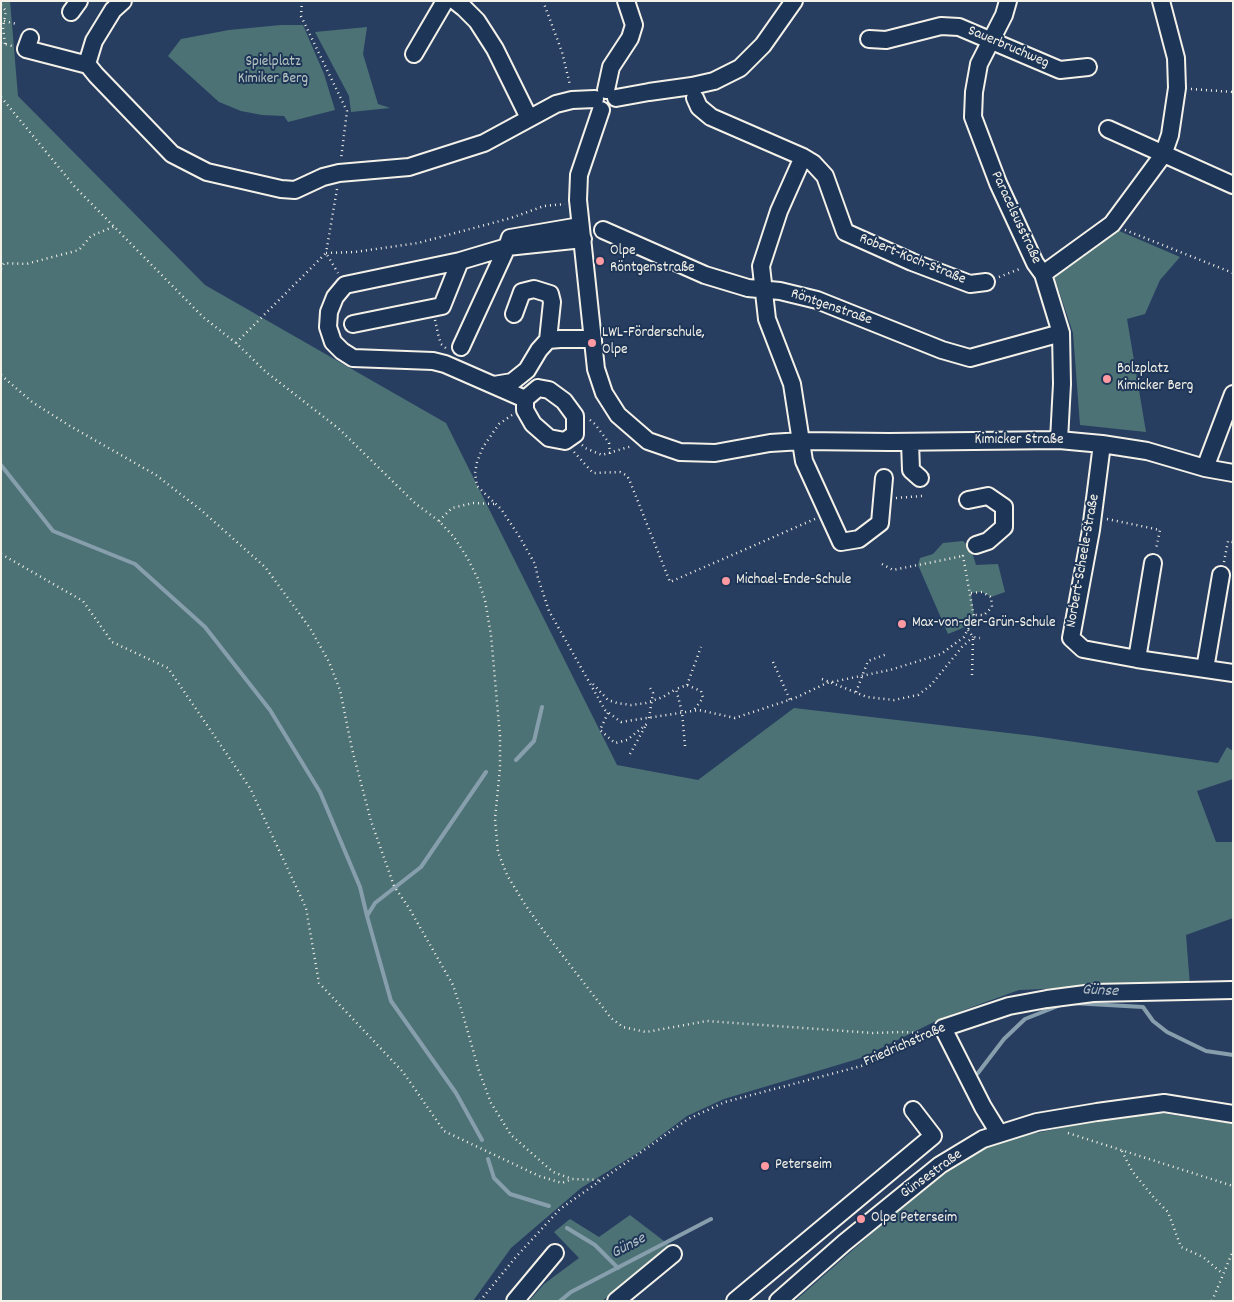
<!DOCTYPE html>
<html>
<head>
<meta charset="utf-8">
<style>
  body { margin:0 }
  #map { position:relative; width:1234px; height:1302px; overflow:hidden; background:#283e61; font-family:Dekko,sans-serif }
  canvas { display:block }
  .frame { position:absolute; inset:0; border:2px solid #f4f1e8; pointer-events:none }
</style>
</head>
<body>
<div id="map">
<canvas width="1234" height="1302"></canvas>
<div class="frame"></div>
</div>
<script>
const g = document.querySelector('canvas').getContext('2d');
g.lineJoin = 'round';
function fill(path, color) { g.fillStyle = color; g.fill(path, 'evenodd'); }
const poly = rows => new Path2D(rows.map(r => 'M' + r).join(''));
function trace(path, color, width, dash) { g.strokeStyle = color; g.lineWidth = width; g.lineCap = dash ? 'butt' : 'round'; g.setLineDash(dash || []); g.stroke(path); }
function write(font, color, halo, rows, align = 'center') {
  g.font = font + ' Dekko,sans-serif'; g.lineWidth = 4; g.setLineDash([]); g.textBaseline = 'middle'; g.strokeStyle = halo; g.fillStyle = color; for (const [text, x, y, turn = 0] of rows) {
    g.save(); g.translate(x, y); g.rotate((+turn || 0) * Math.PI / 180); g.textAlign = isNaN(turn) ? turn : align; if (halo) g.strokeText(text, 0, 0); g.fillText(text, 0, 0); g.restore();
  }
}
fill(poly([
  [1,1,10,1,18,96,205,285,446,423,617,765,698,780,794,708,1034,736,1218,763,1227,747,1233,751,1233,779,1197,791,1216,842,1233,842,1233,918,1186,935,1190,986,1091,987,1019,990,942,1018,861,1058,724,1099,687,1116,639,1152,581,1188,511,1248,473,1301,1,1301],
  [281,25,303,25,324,74,335,110,288,122,284,116,262,115,241,111,219,102,168,56,181,39,229,30],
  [367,27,363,54,378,104,390,108,351,112,349,96,315,32],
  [1117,230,1180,257,1160,280,1145,314,1127,319,1146,432,1080,425,1073,333,1053,273],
  [963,541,971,549,976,565,998,564,1005,592,991,597,982,592,971,593,974,615,970,625,948,634,918,565,920,558,933,554,943,543],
  [1160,1113,1233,1124,1233,1301,795,1301,942,1171,1002,1140,1090,1122],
  [630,1215,673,1248,602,1301,529,1301,544,1284,579,1258,554,1232,570,1219,599,1237]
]), '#4c7275');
trace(poly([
  [1,465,53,531,135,564,205,627,270,710,320,792,360,887,367,916,391,1001,456,1093,482,1140],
  [516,760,534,741,542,707],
  [367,916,375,903,421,867,486,772],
  [1072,1003,1143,1007,1153,1021,1167,1032,1206,1051,1233,1055],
  [978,1073,1004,1039,1025,1019,1063,1004],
  [488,1159,494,1178,510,1194,549,1206],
  [567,1228,595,1245,618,1268],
  [560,1301,571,1292,711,1219]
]), '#879fad', 4);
const minor = poly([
  [123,1,113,10,94,41,87,64,96,75,172,154,207,172,281,189,295,190,323,177,339,173,409,167,484,143,556,104,572,100,595,99],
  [455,1,464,8,477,21,495,49,529,118],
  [1008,1,1004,15,979,64,974,92,973,117,998,183,1035,263,1043,274,1061,333,1062,384,1059,440],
  [71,12,79,1],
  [30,38,26,49,88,65,87,64],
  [869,39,886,40,941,26,959,27,1060,70,1088,67],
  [414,54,445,1],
  [606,90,611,67,630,38,634,25,626,1],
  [616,98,649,92,692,86,714,81,740,68,763,45,794,1],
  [695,98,699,107,711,117,803,157,813,163,825,176,845,232,912,262,970,284,986,282],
  [601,110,579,175,578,200,596,369,604,393,618,415,648,441,680,452,715,453,770,443,802,441,889,442,1059,440,1102,444,1147,451,1205,468,1233,473],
  [1108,129,1233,185],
  [803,157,779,211,761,266,767,319,792,384,804,461,841,542,859,539,880,523,884,478],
  [580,226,510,238,507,247,583,239],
  [603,230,705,275,748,288,780,291,817,300,942,350,970,358,1061,333],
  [460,261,345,285,335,297,329,312,328,327,333,342,342,351,353,358,433,361,445,364,525,399],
  [1043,274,1112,224,1163,155,1170,135,1177,88,1176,58,1161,1],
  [514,314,522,292,534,289,550,294,552,302,548,340],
  [353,324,442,306,460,261,507,247,461,347],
  [494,385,512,382,527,370,539,350,548,340,560,339,593,339],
  [538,388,549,390,564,401,575,416,575,434,565,441,549,438,533,424,525,410,525,399,538,388],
  [910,442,911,470,920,478],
  [1102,444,1091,530,1071,638,1083,649,1137,659,1233,673],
  [1205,468,1233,394],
  [968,500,988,496,1004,507,1004,527,988,541,976,545],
  [1137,659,1153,563],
  [1205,669,1221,575],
  [999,1133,983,1107,943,1028,1009,1006,1047,999,1093,993,1233,990],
  [515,1301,555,1253],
  [616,1301,673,1254],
  [735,1301,933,1136,913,1110],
  [778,1301,844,1243,940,1165,983,1139,1037,1122,1097,1112,1164,1103,1233,1114]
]);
trace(minor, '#f4f1e8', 20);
trace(poly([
  [302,1,301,16,347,111,341,159],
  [543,1,562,52,570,85],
  [1,5,6,11,3,27,5,44],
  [4,21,17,24],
  [1,43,12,46],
  [1191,89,1233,92],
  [1,97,75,187,203,317,236,343,266,372,338,428,416,504,439,521,454,537,468,559,478,579,485,600,491,635,500,736,500,768,495,819,498,852,507,875,524,903,543,930,611,1018,623,1027,646,1032,707,1021,873,1033,901,1032,927,1033],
  [337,189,326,253,355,252,418,243,511,218,544,206,565,204],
  [1125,230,1233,273],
  [1,269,4,263,26,264,79,250,91,236,115,226],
  [999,277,1022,268],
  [435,320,439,338,441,344,447,349],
  [236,343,326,253,338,273],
  [1,375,32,402,70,426,156,475,201,510,265,567,310,628,329,662,340,690,352,749,371,821,394,886,409,908,453,985,463,1015,479,1071,491,1103,511,1135,553,1172,572,1179,600,1180],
  [512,415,499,424,483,447,477,462,475,473,477,486,501,509,519,536,535,564,538,578,549,611,605,710,621,722,699,710,735,718,795,698,827,683,890,670,941,654,964,637,974,617,963,556,966,553],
  [590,420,595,424,609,443,610,454],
  [582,445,585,448,602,455,632,446],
  [574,452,593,473,620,472,626,475,629,479,670,582,815,519],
  [896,498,922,496],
  [1107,519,1160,530,1156,549],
  [439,521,452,508,473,503,494,504],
  [1,554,83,601,112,642,168,668,250,788,306,908,319,983,403,1072,444,1131,539,1176,562,1183,572,1179],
  [1224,562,1228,541,1233,542],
  [882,564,893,570,963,556],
  [971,593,982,592,991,597,992,607,984,615,974,615],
  [968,630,973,637,980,638],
  [773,662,790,700],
  [972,675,973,638],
  [822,679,867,697,894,700,918,695,931,685,962,647,973,637],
  [593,684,608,700,617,703,631,705,646,703,663,697,676,689],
  [687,685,701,647],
  [856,692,868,661,887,654],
  [608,713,600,730,615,743,627,740,648,723],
  [649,718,653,693,649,686],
  [685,746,682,712,676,689,687,685,701,691,703,698,694,710],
  [630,754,646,725],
  [1068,1133,1233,1186],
  [1122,1151,1132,1171,1155,1199,1168,1212,1181,1247,1203,1257,1223,1274],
  [480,1301,515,1258,560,1209,688,1119,725,1102,865,1065,925,1034],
  [1212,1301,1233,1251]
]), '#f4f1e8', 2.5, [1, 4]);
trace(minor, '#1d3557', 16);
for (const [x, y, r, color] of [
  [600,261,5,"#ff9aa2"],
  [592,343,5,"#ff9aa2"],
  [1107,379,5,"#ff9aa2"],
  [726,581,5,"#ff9aa2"],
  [902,624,5,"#ff9aa2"],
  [765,1166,5,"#ff9aa2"],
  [861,1219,5,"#ff9aa2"]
]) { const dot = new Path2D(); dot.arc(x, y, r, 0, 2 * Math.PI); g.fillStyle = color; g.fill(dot); trace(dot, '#1d3557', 2); }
write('15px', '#f4f1e8', '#1d3557', [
  ["Sauerbruchweg",1008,48,23],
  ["Paracelsusstraße",1015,218,65],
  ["Robert-Koch-Straße",912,260,22],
  ["Röntgenstraße",831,308,19],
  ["Kimicker Straße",1019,441],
  ["Norbert-Scheele-Straße",1084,561,-80],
  ["Friedrichstraße",905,1046,-24],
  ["Günsestraße",932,1175,-36]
]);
write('15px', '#b9c5c0', '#1d3557', [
  ["Spielplatz",273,63],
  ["Kimiker Berg",273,80]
]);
write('15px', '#f4f1e8', '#1d3557', [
  ["Olpe",610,252],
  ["Röntgenstraße",610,269],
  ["LWL-Förderschule,",602,334],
  ["Olpe",602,351],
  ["Bolzplatz",1117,370],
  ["Kimicker Berg",1117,387],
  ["Michael-Ende-Schule",736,581],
  ["Max-von-der-Grün-Schule",912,624],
  ["Peterseim",775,1166],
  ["Olpe Peterseim",871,1219]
], 'left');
write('italic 16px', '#b5c1c6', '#1d3557', [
  ["Günse",1100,992,3],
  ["Günse",629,1247,-28]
]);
</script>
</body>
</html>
